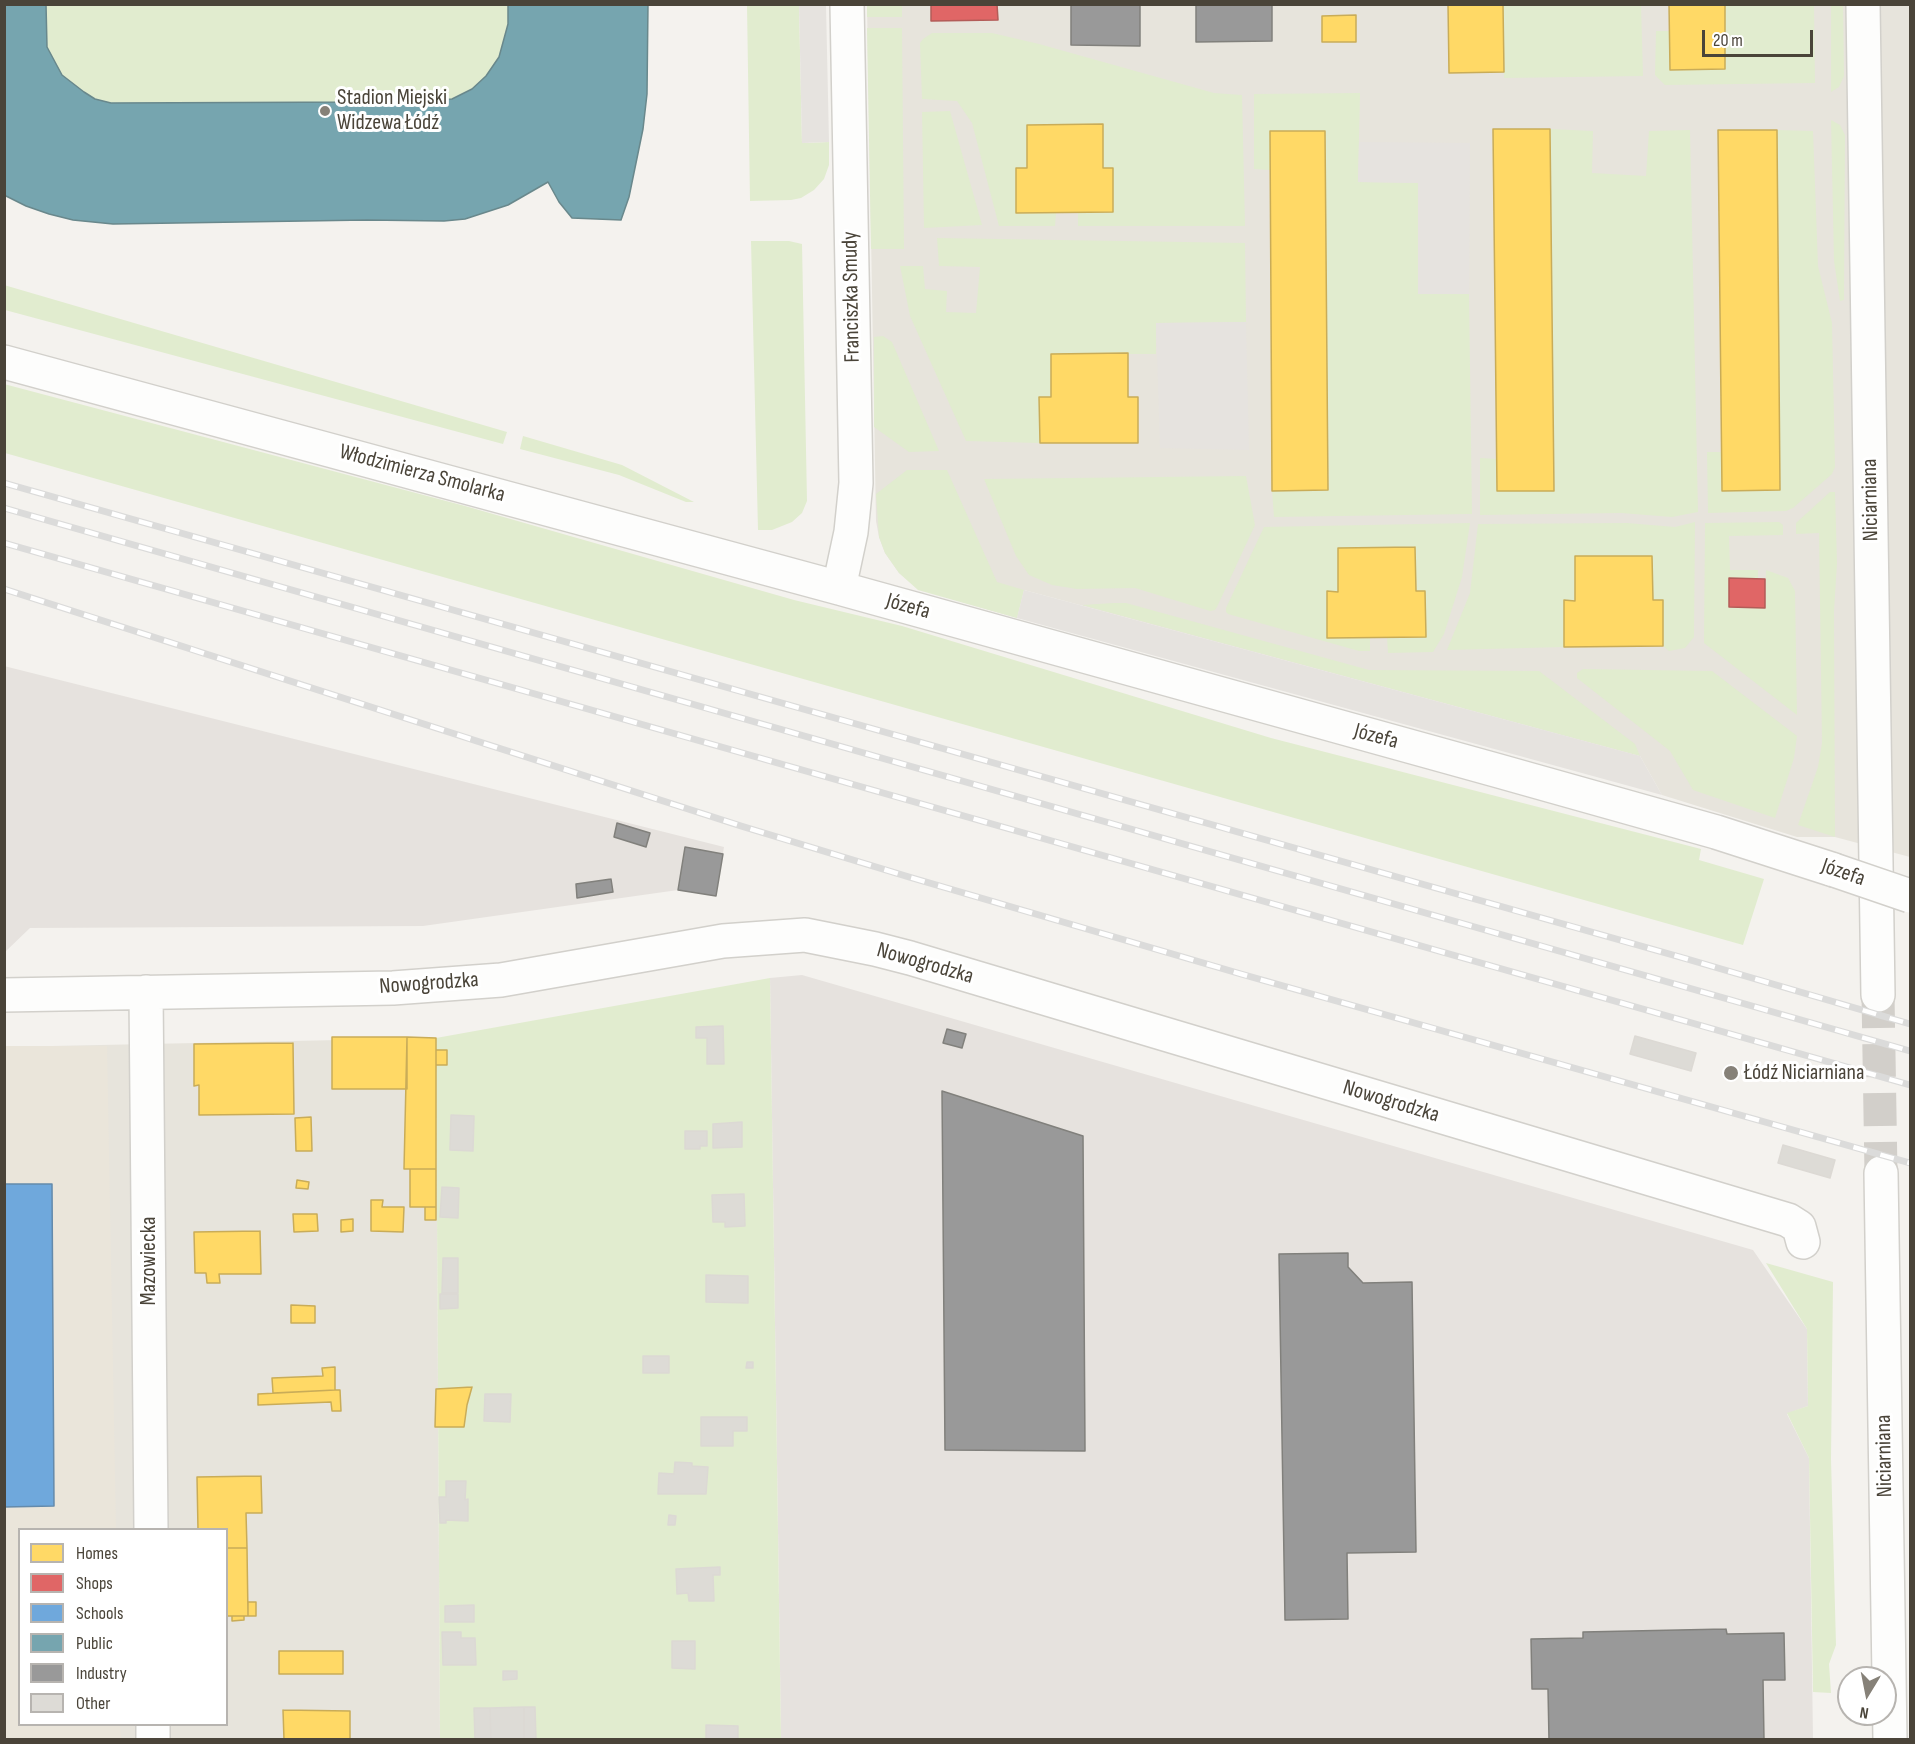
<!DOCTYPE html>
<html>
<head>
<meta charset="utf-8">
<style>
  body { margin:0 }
  #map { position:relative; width:1915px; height:1744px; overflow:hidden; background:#f4f2ee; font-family:"Sofia Sans Condensed",sans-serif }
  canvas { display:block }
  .frame { position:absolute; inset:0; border:6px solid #4a4439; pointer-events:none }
  .legend { position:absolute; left:18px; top:1528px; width:210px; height:198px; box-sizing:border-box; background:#fff; border:2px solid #b7b4b0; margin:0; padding:8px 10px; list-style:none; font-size:18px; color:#4a4439 }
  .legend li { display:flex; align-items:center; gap:12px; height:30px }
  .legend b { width:30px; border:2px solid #b7b4b0 }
  .north { position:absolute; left:1837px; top:1666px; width:60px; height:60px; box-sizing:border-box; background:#fff; border:2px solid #b7b4b0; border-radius:50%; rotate:190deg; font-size:16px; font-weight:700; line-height:24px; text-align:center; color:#4a4439 }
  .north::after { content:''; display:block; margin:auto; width:21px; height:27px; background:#868178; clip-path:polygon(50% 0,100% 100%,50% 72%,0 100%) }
  .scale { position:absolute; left:1702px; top:30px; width:111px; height:27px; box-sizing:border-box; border:3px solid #4a4439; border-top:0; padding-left:8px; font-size:18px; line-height:21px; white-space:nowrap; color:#4a4439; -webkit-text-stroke:4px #fff; paint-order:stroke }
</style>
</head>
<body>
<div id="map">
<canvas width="1915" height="1744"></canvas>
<div class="frame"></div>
<ul class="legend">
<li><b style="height:16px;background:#ffd966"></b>Homes</li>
<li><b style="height:16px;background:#e06666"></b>Shops</li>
<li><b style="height:16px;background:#6fa8dc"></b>Schools</li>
<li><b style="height:16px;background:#76a5af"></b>Public</li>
<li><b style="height:16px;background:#999"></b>Industry</li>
<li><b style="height:16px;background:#dddbd6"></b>Other</li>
</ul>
<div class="north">N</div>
<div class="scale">20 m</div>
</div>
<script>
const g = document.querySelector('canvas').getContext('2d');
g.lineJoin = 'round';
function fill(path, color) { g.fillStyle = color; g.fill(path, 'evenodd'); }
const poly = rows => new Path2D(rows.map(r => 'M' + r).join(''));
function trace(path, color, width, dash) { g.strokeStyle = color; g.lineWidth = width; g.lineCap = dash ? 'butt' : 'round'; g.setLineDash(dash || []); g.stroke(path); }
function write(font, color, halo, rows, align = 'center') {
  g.font = font + ' "Sofia Sans Condensed",sans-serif'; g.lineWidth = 6; g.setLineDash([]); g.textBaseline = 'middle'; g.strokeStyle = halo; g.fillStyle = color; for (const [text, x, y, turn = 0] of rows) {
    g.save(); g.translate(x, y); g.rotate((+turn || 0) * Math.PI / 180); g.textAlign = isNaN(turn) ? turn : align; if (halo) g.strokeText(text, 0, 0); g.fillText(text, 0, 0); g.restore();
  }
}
fill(poly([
  [867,5,1910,5,1910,857,1835,837,1797,837,1662,795,1640,756,1024,590,1017,618,918,589,899,573,885,553,879,537,876,521],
  [436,1038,440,1739,5,1739,4,1047],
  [20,1530,226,1530,226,1724,20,1724]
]), '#e7e4dc');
fill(poly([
  [4,666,724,847,716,896,678,890,423,926,30,928,5,952],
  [802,975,1753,1250,1807,1329,1808,1406,1787,1414,1809,1458,1813,1739,781,1739,770,978]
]), '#e6e2de');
fill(poly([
  [4,1046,107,1046,116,1529,20,1530,20,1724,120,1725,121,1739,5,1739]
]), '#eae5da');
fill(poly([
  [4,5,648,5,647,94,643,129,629,197,621,220,572,218,559,202,548,182,508,205,465,219,444,221,367,220,113,224,73,220,49,214,26,206],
  [747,5,799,5,802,143,829,142,829,165,824,179,814,190,801,198,791,200,750,201],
  [867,5,902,5,902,17,867,17],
  [1503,5,1641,5,1643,76,1504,78],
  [1725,5,1814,5,1815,83,1665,85,1655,75,1656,31,1669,31,1670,70,1725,69],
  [1831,5,1843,5,1844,76,1839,87,1831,92],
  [867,28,902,28,904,249,871,249],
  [932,33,992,33,1039,44,1214,93,1242,95,1245,226,1078,226,1078,213,1113,212,1113,168,1103,168,1103,124,1027,125,1027,168,1016,169,1016,213,1056,213,1055,226,999,226,972,123,957,101,922,99,920,43,923,39],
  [1360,93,1358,182,1418,183,1418,294,1469,294,1472,514,1274,517,1272,491,1328,490,1325,131,1270,131,1270,170,1254,169,1254,94],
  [950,111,982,225,924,228,922,112],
  [1831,120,1840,125,1845,135,1844,300,1840,301,1834,261],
  [1550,129,1593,131,1592,173,1646,176,1649,131,1690,130,1698,512,1672,517,1621,513,1480,515,1480,458,1497,459,1497,491,1554,490],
  [1777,130,1813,131,1818,266,1832,323,1835,467,1832,474,1793,508,1786,511,1708,513,1707,452,1722,452,1722,491,1780,490],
  [937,238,1245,243,1246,322,1156,323,1156,354,1051,354,1051,397,1039,397,1040,443,966,441,910,316,900,266,923,266,925,289,947,291,946,312,976,313,980,267,939,266],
  [751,241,789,241,802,244,807,501,802,513,792,522,772,530,758,530],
  [4,285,507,432,503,444,5,310],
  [883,336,892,342,939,451,909,452,874,427,874,337],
  [4,384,465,506,794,600,902,626,1271,738,1701,849,1699,860,1764,879,1743,945,5,453],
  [523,436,622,465,694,502,686,502,619,475,520,449],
  [907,470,947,470,997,582,1024,590,1017,618,918,590,899,573,885,553,879,537,876,494],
  [1246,476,1255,525,1217,607,1215,610,1210,611,1135,588,1077,589,1052,585,1029,575,1016,556,984,479],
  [1830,492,1835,492,1837,563,1834,611,1835,837,1798,825,1818,767,1822,743,1819,533,1796,534,1796,523],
  [1695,522,1694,637,1685,648,1669,651,1663,646,1663,600,1653,600,1652,556,1576,556,1575,601,1564,601,1564,647,1447,650,1470,593,1478,524,1627,523,1675,527],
  [1779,522,1783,525,1783,535,1729,536,1730,570,1758,570,1758,578,1729,579,1729,607,1765,607,1766,570,1788,578,1795,591,1797,715,1704,643,1705,523],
  [1470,523,1462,577,1444,634,1433,652,1388,653,1387,637,1426,637,1425,592,1416,591,1415,547,1338,548,1338,592,1327,592,1327,637,1370,638,1370,651,1359,651,1228,614,1226,612,1226,608,1264,527],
  [1114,603,1126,603,1369,670,1539,671,1635,744,1640,756,1082,605],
  [1583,669,1712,671,1797,736,1794,758,1775,818,1693,790,1670,751,1577,678,1577,673],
  [770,978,781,1739,440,1739,436,1038],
  [1766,1263,1833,1282,1831,1459,1836,1645,1829,1664,1831,1693,1813,1692,1809,1458,1787,1413,1808,1406,1807,1329]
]), '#e1eccf');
fill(poly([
  [799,5,826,5,829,142,802,143],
  [1359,142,1470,143,1469,294,1418,294,1418,183,1358,182],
  [1246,322,1249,450,1160,448,1156,323],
  [1024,590,1640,756,1662,795,1017,618]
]), '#e6e3df');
const homes = poly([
  [1448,4,1503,4,1504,72,1449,73,1448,4],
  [1669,4,1725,4,1725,69,1670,70,1669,4],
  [1356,15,1356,42,1322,42,1322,16,1356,15],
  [1103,124,1103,168,1113,168,1113,212,1016,213,1016,168,1027,168,1027,125,1103,124],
  [1493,129,1550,129,1554,491,1497,491,1493,129],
  [1718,130,1777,130,1780,490,1722,491,1718,130],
  [1270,131,1325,131,1328,490,1272,491,1270,131],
  [1128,353,1128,397,1138,397,1138,443,1040,443,1039,397,1051,397,1051,354,1128,353],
  [1415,547,1416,591,1425,591,1426,637,1327,638,1327,591,1338,592,1338,548,1415,547],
  [1575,556,1652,556,1653,600,1663,600,1663,646,1564,647,1564,600,1575,601,1575,556],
  [332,1037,407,1037,407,1089,332,1089,332,1037],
  [407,1037,436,1038,436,1169,404,1169,407,1037],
  [293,1043,294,1114,199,1115,199,1085,194,1086,194,1044,293,1043],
  [436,1050,447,1050,447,1065,436,1065,436,1050],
  [311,1117,312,1151,296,1151,295,1118,311,1117],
  [410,1169,436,1169,436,1207,410,1207,410,1169],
  [297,1180,309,1182,308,1189,296,1188,297,1180],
  [371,1200,383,1200,382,1207,404,1207,403,1232,371,1231,371,1200],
  [425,1207,436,1207,436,1220,425,1220,425,1207],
  [293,1214,317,1214,318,1231,294,1232,293,1214],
  [353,1219,353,1231,341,1232,341,1220,353,1219],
  [260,1231,261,1274,219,1274,220,1283,207,1283,206,1273,195,1273,194,1232,260,1231],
  [291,1305,315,1306,315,1323,291,1323,291,1305],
  [335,1367,335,1390,273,1393,272,1378,323,1376,322,1368,335,1367],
  [472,1387,467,1405,464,1427,435,1427,436,1389,472,1387],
  [335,1390,340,1390,341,1411,332,1411,331,1402,258,1405,258,1394,335,1390],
  [261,1476,262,1513,246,1513,247,1548,226,1548,226,1530,198,1530,197,1477,261,1476],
  [226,1548,247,1548,248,1616,226,1616,226,1548],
  [248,1602,256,1602,256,1616,248,1616,248,1602],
  [232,1616,244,1616,244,1620,232,1621,232,1616],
  [279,1651,343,1651,343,1674,279,1674,279,1651],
  [283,1710,350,1711,350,1740,284,1740,283,1710]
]);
fill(homes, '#ffd966');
trace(homes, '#c9ac58', 1.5);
const shops = poly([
  [931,4,997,4,998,20,931,21,931,4],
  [1729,578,1765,579,1765,608,1729,607,1729,578]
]);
fill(shops, '#e06666');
trace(shops, '#b35c58', 1.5);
const schools = poly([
  [4,1184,52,1184,54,1506,4,1507,4,1184]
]);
fill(schools, '#6fa8dc');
trace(schools, '#648aab', 1.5);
const public = poly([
  [4,4,46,4,47,47,62,75,84,92,95,99,111,103,368,102,452,99,472,89,486,76,499,57,508,24,508,4,648,4,647,94,643,129,629,197,621,220,572,218,559,202,548,182,508,205,465,219,444,221,367,220,113,224,73,220,49,214,26,206,4,195,4,4]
]);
fill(public, '#76a5af');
trace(public, '#69888c', 1.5);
const industry = poly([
  [1071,4,1140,4,1140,46,1071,45,1071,4],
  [1196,4,1272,4,1272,41,1196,42,1196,4],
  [617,823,650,833,646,847,614,837,617,823],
  [685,847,723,854,716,896,678,890,685,847],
  [611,879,613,892,577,898,576,884,611,879],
  [947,1029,966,1034,962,1048,943,1043,947,1029],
  [942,1091,1083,1136,1085,1451,945,1450,942,1091],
  [1348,1253,1348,1267,1363,1283,1412,1282,1416,1552,1347,1553,1348,1619,1285,1620,1279,1254,1348,1253],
  [1726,1629,1727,1634,1784,1633,1785,1680,1763,1680,1764,1740,1549,1740,1548,1689,1532,1689,1531,1639,1583,1638,1583,1632,1726,1629]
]);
fill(industry, '#999');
trace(industry, '#81807c', 1.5);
const building = poly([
  [723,1026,724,1064,707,1064,707,1038,696,1038,696,1027,723,1026],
  [1635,1036,1696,1053,1691,1071,1630,1054,1635,1036],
  [451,1115,474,1116,473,1151,450,1150,451,1115],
  [742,1122,742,1147,713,1148,713,1124,742,1122],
  [685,1131,707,1131,707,1146,700,1146,700,1149,685,1149,685,1131],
  [1783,1145,1835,1160,1830,1178,1778,1163,1783,1145],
  [442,1187,459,1188,458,1218,440,1217,442,1187],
  [744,1194,745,1226,725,1227,725,1222,713,1222,712,1195,744,1194],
  [443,1258,458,1258,458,1293,442,1293,443,1258],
  [706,1275,748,1276,748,1303,706,1302,706,1275],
  [440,1294,458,1294,458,1308,440,1309,440,1294],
  [643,1356,669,1356,669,1373,643,1373,643,1356],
  [747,1362,753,1362,753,1368,746,1368,747,1362],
  [485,1394,511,1394,510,1422,484,1421,485,1394],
  [701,1417,747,1417,747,1431,733,1431,733,1446,701,1446,701,1417],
  [675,1462,692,1463,692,1466,708,1467,706,1494,658,1494,659,1473,674,1474,675,1462],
  [446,1481,466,1481,465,1500,468,1499,468,1521,446,1520,446,1523,440,1523,439,1497,446,1497,446,1481],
  [669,1515,676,1516,675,1525,668,1525,669,1515],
  [720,1567,720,1575,713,1575,714,1601,689,1601,688,1593,677,1594,676,1569,720,1567],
  [474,1605,474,1622,445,1622,445,1606,474,1605],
  [442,1632,461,1632,461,1638,475,1638,476,1665,443,1665,442,1632],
  [672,1641,695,1641,695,1669,672,1668,672,1641],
  [503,1671,517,1671,517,1679,503,1680,503,1671],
  [524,1707,524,1740,491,1740,490,1708,524,1707],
  [524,1707,535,1707,536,1740,524,1740,524,1707],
  [474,1708,490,1708,491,1740,475,1740,474,1708],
  [706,1725,738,1726,738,1740,706,1740,706,1725]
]);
fill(building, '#dddbd6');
trace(building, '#dcd9d4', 1.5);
trace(poly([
  [1878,995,1881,1173]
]), '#d2cfca', 33, [33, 16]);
const minor = poly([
  [4,362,839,588,1499,771,1716,832,1834,870],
  [839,588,851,532,856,483,847,4],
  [146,992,151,1530],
  [4,995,393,988,501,980,723,941,805,935,875,949,910,958,1788,1220,1799,1227,1803,1242],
  [153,1724,153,1740]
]);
const tertiary = poly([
  [1863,4,1878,995],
  [1881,1173,1890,1740]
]);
trace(minor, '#d2d0cb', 36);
trace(tertiary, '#d2d0cb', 36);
trace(minor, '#fdfdfc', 33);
trace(tertiary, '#fdfdfc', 33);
const rail = poly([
  [4,483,1687,959,1910,1024],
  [4,508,1910,1051],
  [4,543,1910,1085],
  [4,589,741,826,909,877,1241,974,1910,1163]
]);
trace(rail, '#dbdbda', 7);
trace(rail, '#fff', 4.5, [14]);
const minorBridge = poly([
  [1834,870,1910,896]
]);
trace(minorBridge, '#d2d0cb', 36, []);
trace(minorBridge, '#fdfdfc', 33);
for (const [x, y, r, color] of [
  [325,111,6,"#868178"],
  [1731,1073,8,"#868178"]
]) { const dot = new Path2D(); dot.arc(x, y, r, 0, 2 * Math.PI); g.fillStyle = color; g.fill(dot); trace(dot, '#fff', 2); }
write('22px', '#4a4439', '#fff', [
  ["Stadion Miejski",337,98],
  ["Widzewa Łódź",337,123],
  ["Łódź Niciarniana",1744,1073]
], 'left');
write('22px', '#4a4439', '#fff', [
  ["Franciszka Smudy",852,297,-91],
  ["Włodzimierza Smolarka",422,474,15],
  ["Niciarniana",1871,500,-91],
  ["Józefa",908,607,16],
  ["Józefa",1376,737,15],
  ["Józefa",1843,873,19],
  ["Nowogrodzka",925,964,16],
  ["Nowogrodzka",429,984,-4],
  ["Nowogrodzka",1391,1102,17],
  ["Mazowiecka",149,1261,-90],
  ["Niciarniana",1885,1456,-91]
]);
</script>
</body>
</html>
